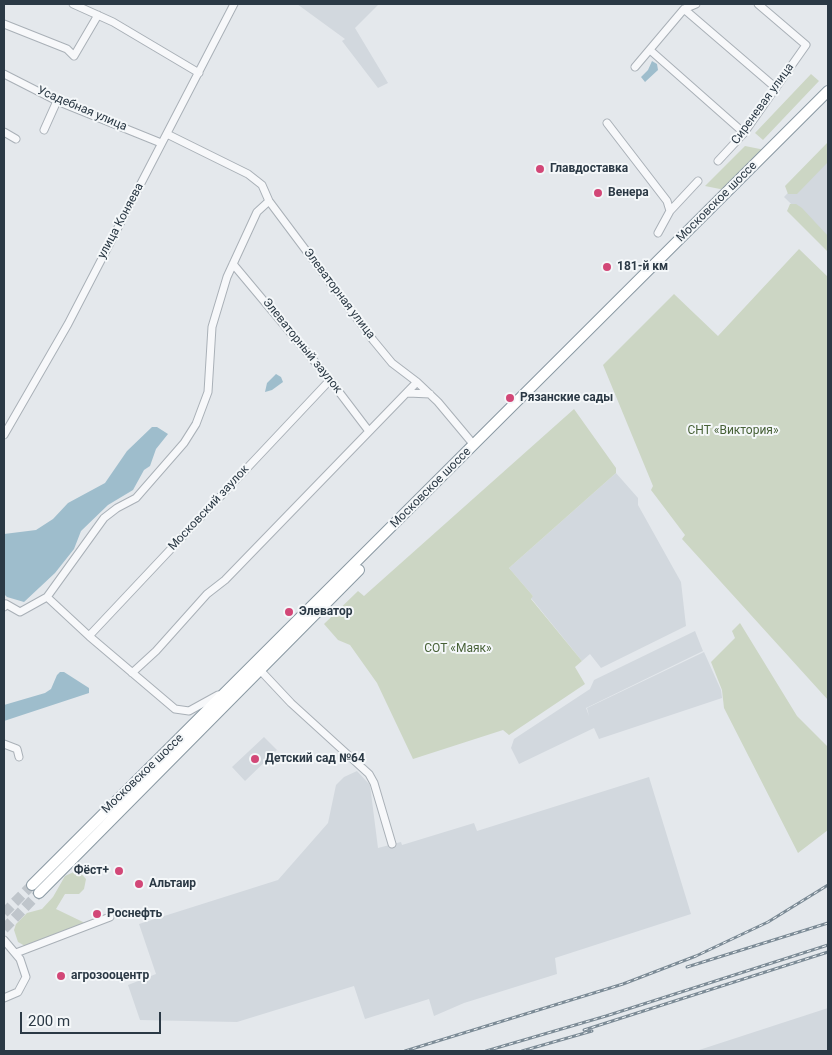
<!DOCTYPE html>
<html>
<head>
<meta charset="utf-8">
<style>
  body { margin:0 }
  #map { position:relative; width:832px; height:1055px; overflow:hidden; background:#e4e8ec; font-family:Roboto,sans-serif }
  canvas { display:block }
  .frame { position:absolute; inset:0; border:5px solid #2b3945; pointer-events:none }
  .scale { position:absolute; left:20px; top:1012px; width:141px; height:22px; box-sizing:border-box; border:2px solid #2b3945; border-top:0; padding-left:6px; font-size:15px; line-height:18px; white-space:nowrap; color:#2b3945; -webkit-text-stroke:4px #f4f7f9; paint-order:stroke }
</style>
</head>
<body>
<div id="map">
<canvas width="832" height="1055"></canvas>
<div class="frame"></div>
<div class="scale">200 m</div>
</div>
<script>
const g = document.querySelector('canvas').getContext('2d');
g.lineJoin = 'round';
function fill(path, color) { g.fillStyle = color; g.fill(path, 'evenodd'); }
const poly = rows => new Path2D(rows.map(r => 'M' + r).join(''));
function trace(path, color, width, dash) { g.strokeStyle = color; g.lineWidth = width; g.lineCap = dash ? 'butt' : 'round'; g.setLineDash(dash || []); g.stroke(path); }
function write(font, color, halo, rows, align = 'center') {
  g.font = font + ' Roboto,sans-serif'; g.lineWidth = 4; g.setLineDash([]); g.textBaseline = 'middle'; g.strokeStyle = halo; g.fillStyle = color; for (const [text, x, y, turn = 0] of rows) {
    g.save(); g.translate(x, y); g.rotate((+turn || 0) * Math.PI / 180); g.textAlign = isNaN(turn) ? turn : align; if (halo) g.strokeText(text, 0, 0); g.fillText(text, 0, 0); g.restore();
  }
}
fill(poly([
  [297,4,379,4,355,28,388,83,378,88,342,41,345,39],
  [828,151,828,240,784,197],
  [616,473,638,498,638,505,681,582,686,626,601,668,590,654,582,661,531,598,533,596,509,568],
  [695,631,703,651,586,708,589,716,587,708,704,652,721,690,722,698,599,739,594,728,519,764,511,748,514,739,590,689,594,680],
  [264,737,277,750,245,781,232,767],
  [357,771,370,785,378,848,401,842,402,845,474,823,477,831,649,777,691,914,555,958,557,974,464,1003,434,1016,429,999,365,1019,354,986,237,1022,140,1020,128,985,156,974,139,924,278,880,328,823,336,785,344,777],
  [828,1008,828,1051,696,1051]
]), '#d2d8de');
fill(poly([
  [811,74,819,81,763,140,755,133],
  [828,142,828,162,797,194,788,194,785,186],
  [745,146,765,150,725,190,705,186],
  [790,204,796,204,802,208,828,236,828,252,787,211],
  [799,249,828,277,828,700,682,539,685,535,651,490,653,486,603,365,674,294,718,336],
  [574,409,616,468,616,473,509,568,533,596,531,599,582,661,575,667,585,684,509,735,503,730,413,759,377,683,350,645,338,640,324,624,358,591,364,596],
  [740,623,797,716,828,747,828,830,798,853,724,708,722,690,711,662,735,638,732,631],
  [78,870,86,879,84,889,79,894,65,894,56,909,85,923,25,946,18,942,14,930,16,924,27,913,42,909,53,897,65,876]
]), '#ccd6c4');
fill(poly([
  [652,61,657,64,658,70,645,82,641,77,648,70],
  [276,374,281,377,283,382,272,390,265,392,267,383],
  [152,427,157,427,168,434,156,449,150,466,144,470,133,490,108,505,81,531,74,549,55,573,24,602,7,597,4,594,4,534,36,530,53,519,68,503,105,483,127,451],
  [60,672,64,672,89,688,89,693,4,721,4,705,45,693,51,689,57,675]
]), '#9ebdcc');
trace(poly([
  [4,913,32,885],
  [4,929,39,893]
]), '#bfc5cb', 10, [10, 5]);
const minor = poly([
  [73,4,113,22,199,73],
  [684,9,776,88],
  [4,24,67,49,74,56,98,15],
  [650,50,744,133],
  [635,67,684,9,696,4],
  [4,74,57,101,161,143],
  [607,123,667,201,670,211],
  [44,130,57,101],
  [4,132,16,139],
  [167,134,248,174,262,185,269,201,373,340,392,363,417,382,438,402,474,445],
  [718,161,744,133,806,45,758,4],
  [658,233,670,211,698,181],
  [233,264,330,380,368,430],
  [408,393,430,394],
  [4,435,68,324,234,4],
  [47,597,104,518,117,508,136,498,184,443,196,424,208,392,212,327,227,277,257,212,269,201],
  [4,607,6,604,20,612,47,597,89,636,175,709,189,711,218,695],
  [89,636,330,380],
  [260,670,291,703,369,774,374,783,392,844],
  [132,673,156,651,207,594,225,580,417,382],
  [4,744,17,749,19,757],
  [4,940,20,959,26,977,18,992,4,998],
  [16,953,110,917]
]);
const highway = poly([
  [32,885,828,91],
  [39,893,359,570]
]);
trace(minor, '#a9b0b7', 9);
trace(highway, '#8a99a3', 12);
trace(minor, '#f7f8fa', 7);
trace(highway, '#fff', 10);
const rail = poly([
  [687,967,828,923],
  [584,1030,828,952],
  [405,1051,623,984,696,956,768,922,828,885],
  [486,1051,606,1016,828,945],
  [522,1051,592,1031]
]);
trace(rail, '#7c8b96', 3);
trace(rail, '#f4f7f9', 1, [4]);
for (const [x, y, r, color] of [
  [540,169,5,"#d24777"],
  [598,193,5,"#d24777"],
  [607,267,5,"#d24777"],
  [510,398,5,"#d24777"],
  [289,612,5,"#d24777"],
  [255,759,5,"#d24777"],
  [119,871,5,"#d24777"],
  [139,884,5,"#d24777"],
  [97,914,5,"#d24777"],
  [61,976,5,"#d24777"]
]) { const dot = new Path2D(); dot.arc(x, y, r, 0, 2 * Math.PI); g.fillStyle = color; g.fill(dot); trace(dot, '#f4f7f9', 2); }
write('12px', '#2b3945', '#f4f7f9', [
  ["Сиреневая улица",763,104,-54],
  ["Усадебная улица",82,109,23],
  ["Московское шоссе",717,202,-45],
  ["улица Коняева",121,221,-62],
  ["Элеваторная улица",339,294,53],
  ["Элеваторный заулок",302,346,51],
  ["Московское шоссе",431,488,-45],
  ["Московский заулок",209,508,-47],
  ["Московское шоссе",143,774,-44]
]);
write('bold 12px', '#2b3945', '#f4f7f9', [
  ["Главдоставка",550,169],
  ["Венера",608,193],
  ["181-й км",617,267],
  ["Рязанские сады",520,398],
  ["Элеватор",299,612],
  ["Детский сад №64",265,759],
  ["Фёст+",109,871,"right"],
  ["Альтаир",149,884],
  ["Роснефть",107,914],
  ["агрозооцентр",71,976]
], 'left');
write('12px', '#476137', '#f4f7f9', [
  ["СНТ «Виктория»",733,431],
  ["СОТ «Маяк»",458,649]
]);
</script>
</body>
</html>
